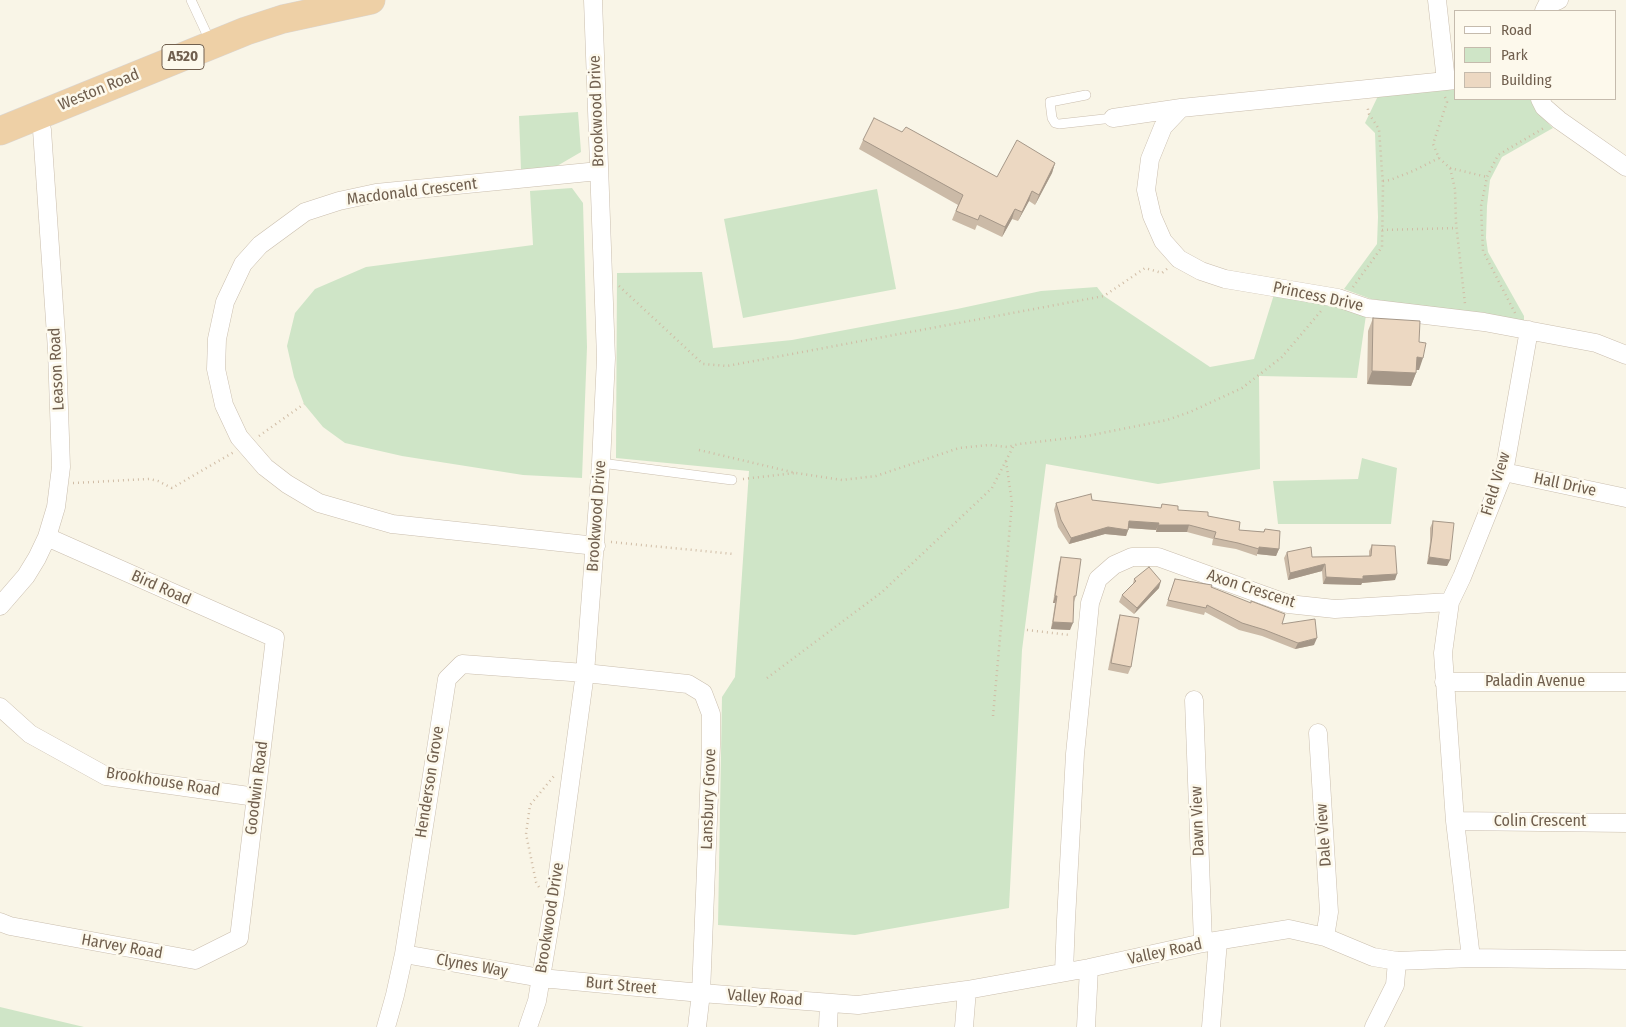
<!DOCTYPE html>
<html>
<head>
<meta charset="utf-8">
<style>
  body { margin:0 }
  #map { position:relative; width:1626px; height:1027px; overflow:hidden; background:#f9f5e7; font-family:"Fira Sans Condensed",sans-serif }
  canvas { display:block }
  .legend { position:absolute; left:1454px; top:10px; width:162px; height:90px; box-sizing:border-box; background:#fdf9ec; border:1px solid #c5bbad; margin:0; padding:6px 9px; list-style:none; font-size:15px; color:#705f4e }
  .legend li { display:flex; align-items:center; gap:10px; height:25px }
  .legend b { width:25px; border:1px solid #c5bbad }
</style>
</head>
<body>
<div id="map">
<canvas width="1626" height="1027"></canvas>
<ul class="legend">
<li><b style="height:6px;background:#fff"></b>Road</li>
<li><b style="height:14px;background:#cfe5c7"></b>Park</li>
<li><b style="height:14px;background:#ecd8c2"></b>Building</li>
</ul>
</div>
<script>
const g = document.querySelector('canvas').getContext('2d');
g.lineJoin = 'round';
function fill(path, color) { g.fillStyle = color; g.fill(path, 'evenodd'); }
const poly = rows => new Path2D(rows.map(r => 'M' + r).join(''));
function trace(path, color, width, dash) { g.strokeStyle = color; g.lineWidth = width; g.lineCap = dash ? 'butt' : 'round'; g.setLineDash(dash || []); g.stroke(path); }
function write(font, color, halo, rows, align = 'center') {
  g.font = font + ' "Fira Sans Condensed",sans-serif'; g.lineWidth = 5; g.setLineDash([]); g.textBaseline = 'middle'; g.strokeStyle = halo; g.fillStyle = color; for (const [text, x, y, turn = 0] of rows) {
    g.save(); g.translate(x, y); g.rotate((+turn || 0) * Math.PI / 180); g.textAlign = isNaN(turn) ? turn : align; if (halo) g.strokeText(text, 0, 0); g.fillText(text, 0, 0); g.restore();
  }
}
fill(poly([
  [1455,85,1455,99,1530,99,1540,115,1553,128,1502,157,1490,180,1487,206,1486,238,1488,252,1524,316,1524,323,1371,299,1344,289,1377,244,1378,217,1375,133,1365,123,1378,96],
  [578,112,581,152,557,166,521,170,519,116],
  [572,188,583,203,587,347,582,478,523,475,402,456,345,443,323,427,304,404,294,377,287,346,295,313,315,289,366,267,533,245,530,191],
  [877,189,896,289,743,318,724,219],
  [702,272,713,348,792,340,957,309,1041,291,1097,287,1104,296,1210,367,1254,359,1276,288,1367,308,1357,378,1259,376,1260,469,1158,484,1046,464,1022,650,1009,908,855,935,718,925,722,697,735,677,749,471,616,458,617,273],
  [1362,458,1397,468,1391,524,1278,524,1273,481,1358,479],
  [0,1007,84,1027,86,1027,0,1027]
]), '#cfe5c7');
const service = poly([
  [191,0,211,43],
  [1086,95,1050,102,1052,118,1055,123,1059,124,1113,118],
  [601,463,732,480]
]);
const minor = poly([
  [1437,0,1446,81,1455,80],
  [1544,11,1547,5,1559,0],
  [1540,99,1544,107,1559,120,1626,167],
  [1181,108,1163,127,1150,159,1146,190,1152,216,1163,241,1179,259,1201,271,1225,279,1338,298,1367,308,1484,322,1596,343,1626,355],
  [1113,118,1181,108,1446,81],
  [1504,472,1626,498],
  [596,546,392,524,319,503,287,484,265,467,239,437,224,405,216,369,217,339,225,302,243,264,260,245,305,212,339,201,376,193,599,171],
  [0,606,26,576,37,558,47,537,56,507,61,467,57,350,42,130,38,115],
  [1444,682,1626,682],
  [1194,700,1203,943],
  [0,707,30,734,106,776,256,797],
  [1318,733,1329,912,1325,937],
  [1455,821,1626,823],
  [0,922,10,926,195,960,239,938,275,638,47,537],
  [404,954,541,978,701,993,858,1005,967,990,1089,968,1203,943,1289,929,1325,937,1373,957,1397,961,1471,958,1626,960],
  [1471,958,1455,821,1443,653,1450,602,1462,577,1504,472,1529,330],
  [1064,972,1066,920,1075,754,1090,603,1098,579,1114,565,1132,557,1158,557,1288,604,1335,609,1450,602],
  [386,1027,395,995,404,954,447,679,462,664,585,673,688,684,703,693,711,714,711,745,701,993,697,1027],
  [528,1027,537,1001,555,894,585,673,601,463,606,358,593,0],
  [828,1027,829,1003],
  [964,1027,967,990],
  [1086,1027,1089,968],
  [1211,1027,1218,941],
  [1374,1027,1395,985,1397,961]
]);
const trunk = poly([
  [0,131,246,31,283,19,371,0]
]);
trace(service, '#cabeae', 10);
trace(minor, '#cabeae', 19);
trace(trunk, '#dad5d1', 29);
trace(poly([
  [1445,97,1447,102,1433,144,1439,158,1450,168,1455,189,1456,223,1465,304],
  [1450,168,1487,177],
  [1383,181,1390,180,1413,171,1439,158],
  [1382,230,1457,228],
  [619,286,703,364,727,366,1104,296,1145,268,1162,273,1168,268],
  [1353,287,1382,247,1383,185,1379,129,1369,114,1367,105],
  [1515,313,1483,251,1481,206,1487,177,1498,155,1544,128],
  [259,436,304,404],
  [699,450,796,473,842,480,876,476,959,448,989,445,1007,447,1019,444,1087,436,1167,420,1190,412,1242,388,1282,357,1321,311],
  [743,479,795,473],
  [73,483,149,479,158,481,172,488,234,452],
  [611,542,734,554],
  [1027,630,1070,635],
  [767,678,882,592,992,488,1014,445],
  [993,716,1012,503,1006,461],
  [539,887,536,882,526,834,530,805,554,776]
]), '#d0bca5', 2.5, [1, 4]);
trace(service, '#fff', 9);
trace(minor, '#fff', 18);
trace(trunk, '#eed0a6', 28);
fill(poly([
  [863,140,997,177,1055,163,1052,173,1035,205,1029,201,1018,221,1012,219,1002,237,977,225,975,230,952,220,958,205,859,149],
  [1373,318,1419,342,1419,370,1416,370,1416,373,1411,386,1367,384,1368,331],
  [1092,500,1161,508,1162,504,1178,510,1208,516,1239,530,1263,532,1265,529,1279,549,1276,556,1257,554,1257,556,1236,549,1212,545,1213,539,1187,532,1156,532,1156,530,1129,528,1126,536,1105,534,1069,544,1058,527,1054,510,1056,503],
  [1433,521,1450,560,1447,566,1427,564,1430,542,1430,528],
  [1372,545,1395,580,1362,583,1361,585,1323,584,1322,571,1288,580,1284,558,1287,552,1312,557,1369,556,1369,551],
  [1061,557,1076,596,1074,602,1070,630,1051,629,1055,603,1053,603,1059,563],
  [1134,579,1159,588,1134,614,1119,602,1122,595,1133,584],
  [1175,579,1211,587,1282,624,1314,645,1295,649,1262,636,1239,630,1205,612,1204,615,1166,606],
  [1120,615,1131,667,1128,674,1108,670,1118,621]
]), '#cbbaa7');
fill(poly([
  [1055,163,1052,173,1035,205,1039,195],
  [1032,191,1029,201,1018,221,1022,212],
  [1015,209,1012,219,1002,237,1005,227],
  [1417,357,1423,358,1419,370,1413,370],
  [1372,371,1416,373,1411,386,1367,384],
  [1129,521,1159,523,1156,530,1127,528],
  [1158,525,1189,525,1187,532,1156,532],
  [1108,527,1128,530,1126,536,1105,534,1069,544,1071,538],
  [1259,547,1279,549,1276,556,1257,554],
  [1429,557,1450,560,1447,566,1427,564],
  [1325,564,1322,571,1288,580,1290,573],
  [1397,574,1395,580,1362,583,1361,585,1323,584,1326,577,1363,576],
  [1161,581,1159,588,1134,614,1137,608],
  [1055,596,1057,596,1055,603,1053,603],
  [1053,622,1073,623,1070,630,1051,629],
  [1317,638,1314,645,1295,649,1298,643]
]), '#a59788');
const building = poly([
  [874,118,902,132,906,127,997,177,1017,140,1055,163,1039,195,1032,191,1022,212,1015,209,1005,227,980,215,978,220,956,211,963,195,863,140,874,118],
  [1373,318,1420,321,1419,342,1426,343,1423,358,1417,357,1416,373,1372,371,1373,318],
  [1091,494,1092,500,1161,508,1162,504,1178,506,1178,510,1208,512,1208,516,1240,522,1239,530,1264,532,1265,529,1280,531,1279,549,1259,547,1259,549,1238,543,1214,538,1216,532,1189,525,1158,525,1159,523,1129,521,1128,530,1108,527,1071,538,1061,520,1056,503,1091,494],
  [1433,521,1454,523,1450,560,1429,557,1432,536,1433,521],
  [1372,545,1395,546,1397,574,1363,576,1363,579,1326,577,1325,564,1290,573,1287,552,1311,547,1312,557,1371,556,1372,545],
  [1061,557,1081,559,1076,596,1074,596,1073,623,1053,622,1057,596,1055,596,1061,557],
  [1149,567,1161,581,1137,608,1122,595,1136,581,1134,579,1149,567],
  [1175,579,1212,585,1211,587,1251,603,1251,601,1285,614,1282,624,1315,619,1317,638,1298,643,1265,630,1242,623,1207,605,1206,608,1168,600,1175,579],
  [1120,615,1139,618,1131,667,1111,663,1120,615]
]);
fill(building, '#ecd8c2');
trace(building, '#a59788', 1);
for (const [x, y, w] of [
  [183,57,42]
]) { const box = new Path2D(); box.roundRect(x - w / 2, y - 12.5, w, 25, 4); g.fillStyle = '#fdf9ec'; g.fill(box); trace(box, '#705f4e', 1); }
write('bold 15px', '#705f4e', null, [
  ["A520",183,57]
]);
write('16px', '#705f4e', '#fdf9ec', [
  ["Weston Road",99,90,-22],
  ["Brookwood Drive",597,111,-92],
  ["Macdonald Crescent",412,192,-7],
  ["Princess Drive",1318,297,12],
  ["Leason Road",57,369,-93],
  ["Field View",1496,484,-73],
  ["Hall Drive",1565,485,12],
  ["Brookwood Drive",597,516,-86],
  ["Bird Road",161,588,24],
  ["Axon Crescent",1251,589,18],
  ["Paladin Avenue",1535,682],
  ["Brookhouse Road",163,782,9],
  ["Henderson Grove",430,782,-81],
  ["Goodwin Road",257,788,-83],
  ["Lansbury Grove",709,799,-88],
  ["Dawn View",1198,821,-92],
  ["Colin Crescent",1540,822],
  ["Dale View",1324,835,-94],
  ["Brookwood Drive",550,918,-81],
  ["Harvey Road",122,947,10],
  ["Valley Road",1165,952,-12],
  ["Clynes Way",472,966,10],
  ["Burt Street",621,986,5],
  ["Valley Road",765,998,4]
]);
</script>
</body>
</html>
